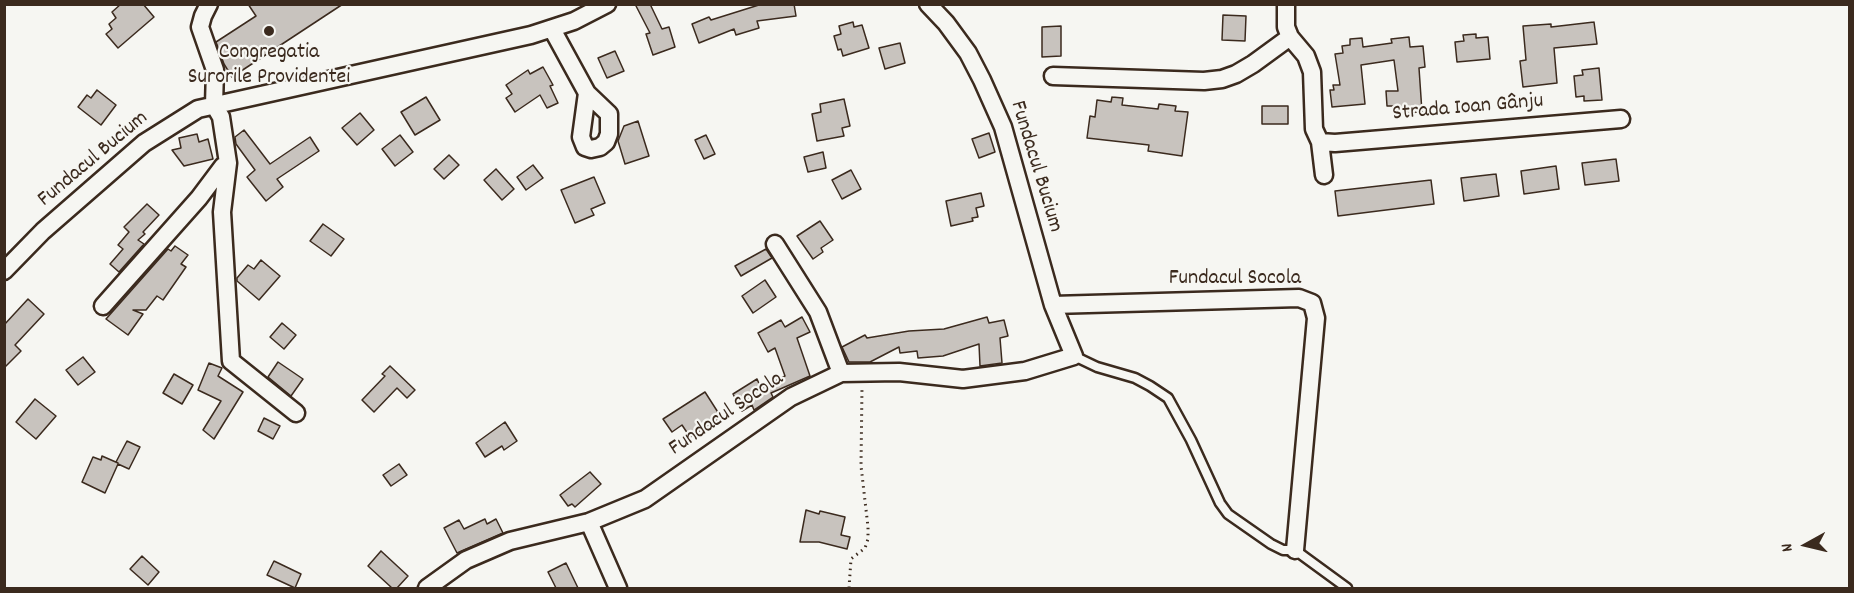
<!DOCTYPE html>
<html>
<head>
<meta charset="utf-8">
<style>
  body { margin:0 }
  #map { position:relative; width:1854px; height:593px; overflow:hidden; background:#f6f6f2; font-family:Dekko,sans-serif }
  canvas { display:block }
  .frame { position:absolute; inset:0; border:6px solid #3b2a1e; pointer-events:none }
  .north { position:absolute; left:1776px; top:515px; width:60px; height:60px; -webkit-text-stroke:4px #f6f6f2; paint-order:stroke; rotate:262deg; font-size:16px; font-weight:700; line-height:24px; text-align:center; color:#3b2a1e }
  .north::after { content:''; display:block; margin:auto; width:21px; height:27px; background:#3b2a1e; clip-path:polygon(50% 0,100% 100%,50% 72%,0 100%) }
</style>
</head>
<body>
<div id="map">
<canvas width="1854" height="593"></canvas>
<div class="frame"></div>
<div class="north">N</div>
</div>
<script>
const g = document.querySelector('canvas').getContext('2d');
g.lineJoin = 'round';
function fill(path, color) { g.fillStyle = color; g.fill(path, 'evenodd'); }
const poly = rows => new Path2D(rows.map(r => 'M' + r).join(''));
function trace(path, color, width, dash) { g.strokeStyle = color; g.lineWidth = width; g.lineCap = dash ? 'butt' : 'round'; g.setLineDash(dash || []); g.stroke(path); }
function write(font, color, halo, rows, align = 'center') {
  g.font = font + ' Dekko,sans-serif'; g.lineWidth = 4.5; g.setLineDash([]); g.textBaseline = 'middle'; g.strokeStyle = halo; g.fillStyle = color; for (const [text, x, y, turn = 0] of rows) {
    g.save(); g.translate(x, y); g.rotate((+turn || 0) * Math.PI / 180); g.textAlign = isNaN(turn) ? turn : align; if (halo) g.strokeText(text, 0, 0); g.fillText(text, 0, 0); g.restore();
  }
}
const building = poly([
  [121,4,143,4,154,17,118,48,106,34,112,29,109,24,116,18,112,12,121,4],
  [248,4,343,4,232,77,224,64,216,42,256,16,248,4],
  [635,4,650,4,662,29,669,27,675,47,653,55,646,34,650,33,635,4],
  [762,4,794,4,796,16,757,21,759,28,736,35,734,29,699,43,692,24,709,17,711,20,762,4],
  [1223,15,1246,16,1245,41,1222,40,1223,15],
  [853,22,854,27,862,25,869,48,843,56,841,49,838,50,834,36,841,34,839,26,853,22],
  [1594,22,1597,44,1554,48,1557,83,1523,87,1520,61,1526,60,1523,26,1551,24,1551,27,1594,22],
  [1061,26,1061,56,1042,57,1042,27,1061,26],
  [1476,34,1476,38,1488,37,1490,59,1457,62,1455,42,1464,41,1463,35,1476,34],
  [1409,37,1410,47,1423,46,1425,67,1419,68,1422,112,1401,113,1400,106,1387,106,1386,91,1398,91,1394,60,1361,65,1365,104,1332,107,1330,90,1334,90,1333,85,1340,85,1335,54,1343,53,1342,46,1350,45,1350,39,1362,38,1363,47,1392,43,1391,39,1409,37],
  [900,43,905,63,885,69,879,48,900,43],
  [615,51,624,71,607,78,598,58,615,51],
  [543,67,553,85,550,86,558,103,547,108,540,95,515,112,506,98,512,94,506,85,528,70,530,74,543,67],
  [1599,68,1602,100,1584,101,1584,96,1576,97,1574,76,1583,75,1582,70,1599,68],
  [97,90,116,105,101,125,78,107,87,95,91,98,97,90],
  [426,97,440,120,415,135,401,112,426,97],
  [1112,97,1123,98,1122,105,1158,109,1159,104,1176,106,1175,111,1188,112,1182,156,1148,151,1149,145,1087,138,1090,116,1095,117,1097,100,1111,102,1112,97],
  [844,99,850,126,842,128,844,136,817,141,812,114,821,112,820,104,844,99],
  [1262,106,1288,106,1288,124,1262,124,1262,106],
  [360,113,374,130,357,145,342,128,360,113],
  [638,121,649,156,625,164,618,141,624,126,638,121],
  [244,130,270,164,310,137,319,151,277,179,283,187,266,201,247,177,255,170,236,144,235,137,244,130],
  [989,133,995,152,979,158,972,139,989,133],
  [197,134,199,142,208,139,213,159,184,166,172,150,181,148,179,138,197,134],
  [400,135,413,152,395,166,382,149,400,135],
  [706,135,715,154,704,159,695,140,706,135],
  [823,152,826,168,808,172,804,157,823,152],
  [449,155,459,165,444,179,434,169,449,155],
  [1616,159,1619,181,1585,185,1582,163,1616,159],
  [533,165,543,178,526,190,517,177,533,165],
  [1556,166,1559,189,1524,194,1521,171,1556,166],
  [496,169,514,189,502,200,484,180,496,169],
  [851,170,861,189,842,199,832,180,851,170],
  [1496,174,1499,196,1464,201,1461,178,1496,174],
  [594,177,605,203,591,209,594,215,575,223,561,190,594,177],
  [1431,180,1434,204,1338,216,1335,191,1431,180],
  [981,193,984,206,976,208,978,217,972,218,973,221,951,226,946,201,981,193],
  [147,204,159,215,143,232,145,234,138,240,144,244,119,272,110,264,123,249,118,245,129,232,124,227,147,204],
  [820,221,833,240,821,248,823,252,813,259,797,236,820,221],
  [323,224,344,239,331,256,310,241,323,224],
  [175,246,188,255,181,264,186,267,163,300,157,296,146,310,133,310,143,314,128,335,106,319,168,249,171,251,175,246],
  [766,249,772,258,741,276,735,266,766,249],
  [261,260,280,276,259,300,237,281,237,278,248,265,254,269,261,260],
  [765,280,776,297,753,313,742,296,765,280],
  [28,299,44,314,15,345,21,351,4,368,4,325,28,299],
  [802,317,810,332,797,338,810,376,771,393,773,397,754,410,752,405,742,411,733,394,757,379,761,388,785,376,775,348,768,352,758,333,781,320,785,327,802,317],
  [987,317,989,323,1004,320,1008,336,1000,338,1002,363,980,366,979,344,943,356,918,358,917,351,900,353,899,347,870,362,849,362,842,347,865,335,867,338,909,331,944,329,987,317],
  [282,323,296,335,284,349,270,337,282,323],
  [83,357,95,372,78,385,66,370,83,357],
  [278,362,303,379,291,396,268,377,278,362],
  [209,363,222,368,218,376,243,392,214,439,203,430,221,401,198,390,209,363],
  [390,366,415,390,407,398,397,388,374,412,362,400,385,376,382,374,390,366],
  [174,374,193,385,182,404,163,393,174,374],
  [705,392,721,417,690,437,682,425,672,432,663,419,705,392],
  [35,399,56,416,36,439,16,422,35,399],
  [264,418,280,426,273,439,258,431,264,418],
  [505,422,517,441,504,450,502,446,485,457,476,443,505,422],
  [127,441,140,447,129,469,118,464,105,493,82,482,93,457,101,460,102,456,118,463,116,462,127,441],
  [399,464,407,475,391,486,383,475,399,464],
  [590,472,601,484,575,507,572,504,568,506,560,495,590,472],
  [806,510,819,514,820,511,845,517,841,535,850,537,847,549,819,542,800,542,806,510],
  [485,519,487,524,496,519,503,533,457,553,444,528,459,520,464,529,485,519],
  [381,551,408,576,397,588,392,588,368,566,381,551],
  [142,556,159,572,148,585,130,569,142,556],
  [274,561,301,574,295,588,267,575,274,561],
  [566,563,578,588,556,588,548,572,566,563]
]);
fill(building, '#c8c3be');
trace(building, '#3b2a1e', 1.5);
const lane = poly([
  [1074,356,1097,367,1135,378,1150,386,1168,398,1191,440,1220,503,1228,514,1271,544,1283,550,1295,550,1347,588]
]);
const street = poly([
  [209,4,203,16,200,27,215,70,214,105,221,117,228,163,222,212,231,361,296,413],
  [1286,4,1286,27,1290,37,1306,56,1312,72,1314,129,1320,142,1324,175],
  [552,29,587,93,609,114,609,134,606,142,600,147,591,149,585,147,581,137,587,93],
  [1053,76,1204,81,1222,79,1236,74,1253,64,1290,37],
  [1320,142,1335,143,1621,119],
  [775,244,818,312,841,373],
  [4,271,43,231,144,143,198,109,531,35,574,21,607,4],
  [1053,305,1299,298,1312,303,1316,318,1295,550],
  [103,306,199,198,223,166,228,163],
  [589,522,618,588],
  [427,588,466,560,510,541,589,522,645,499,791,397,841,373,899,372,963,379,1025,371,1074,356,1053,305,1003,127,982,80,968,53,946,23,928,4]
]);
trace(lane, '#3b2a1e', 13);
trace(street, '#3b2a1e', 21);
trace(poly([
  [849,588,851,559,865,548,868,539,868,527,861,466,862,387]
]), '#3b2a1e', 3, [1.5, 4.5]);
trace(lane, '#f6f6f2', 8);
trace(street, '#f6f6f2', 16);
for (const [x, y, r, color] of [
  [269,31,6,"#3b2a1e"]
]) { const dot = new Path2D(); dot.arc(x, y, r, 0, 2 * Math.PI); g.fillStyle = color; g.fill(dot); trace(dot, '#f6f6f2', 2); }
write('22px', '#3b2a1e', '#f6f6f2', [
  ["Congregatia",269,54],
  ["Surorile Providentei",269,79]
]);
write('22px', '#3b2a1e', '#f6f6f2', [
  ["Strada Ioan Gânju",1468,109,-5],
  ["Fundacul Bucium",94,160,-40],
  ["Fundacul Bucium",1035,167,73],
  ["Fundacul Socola",1235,280],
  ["Fundacul Socola",727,415,-34]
]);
</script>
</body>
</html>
